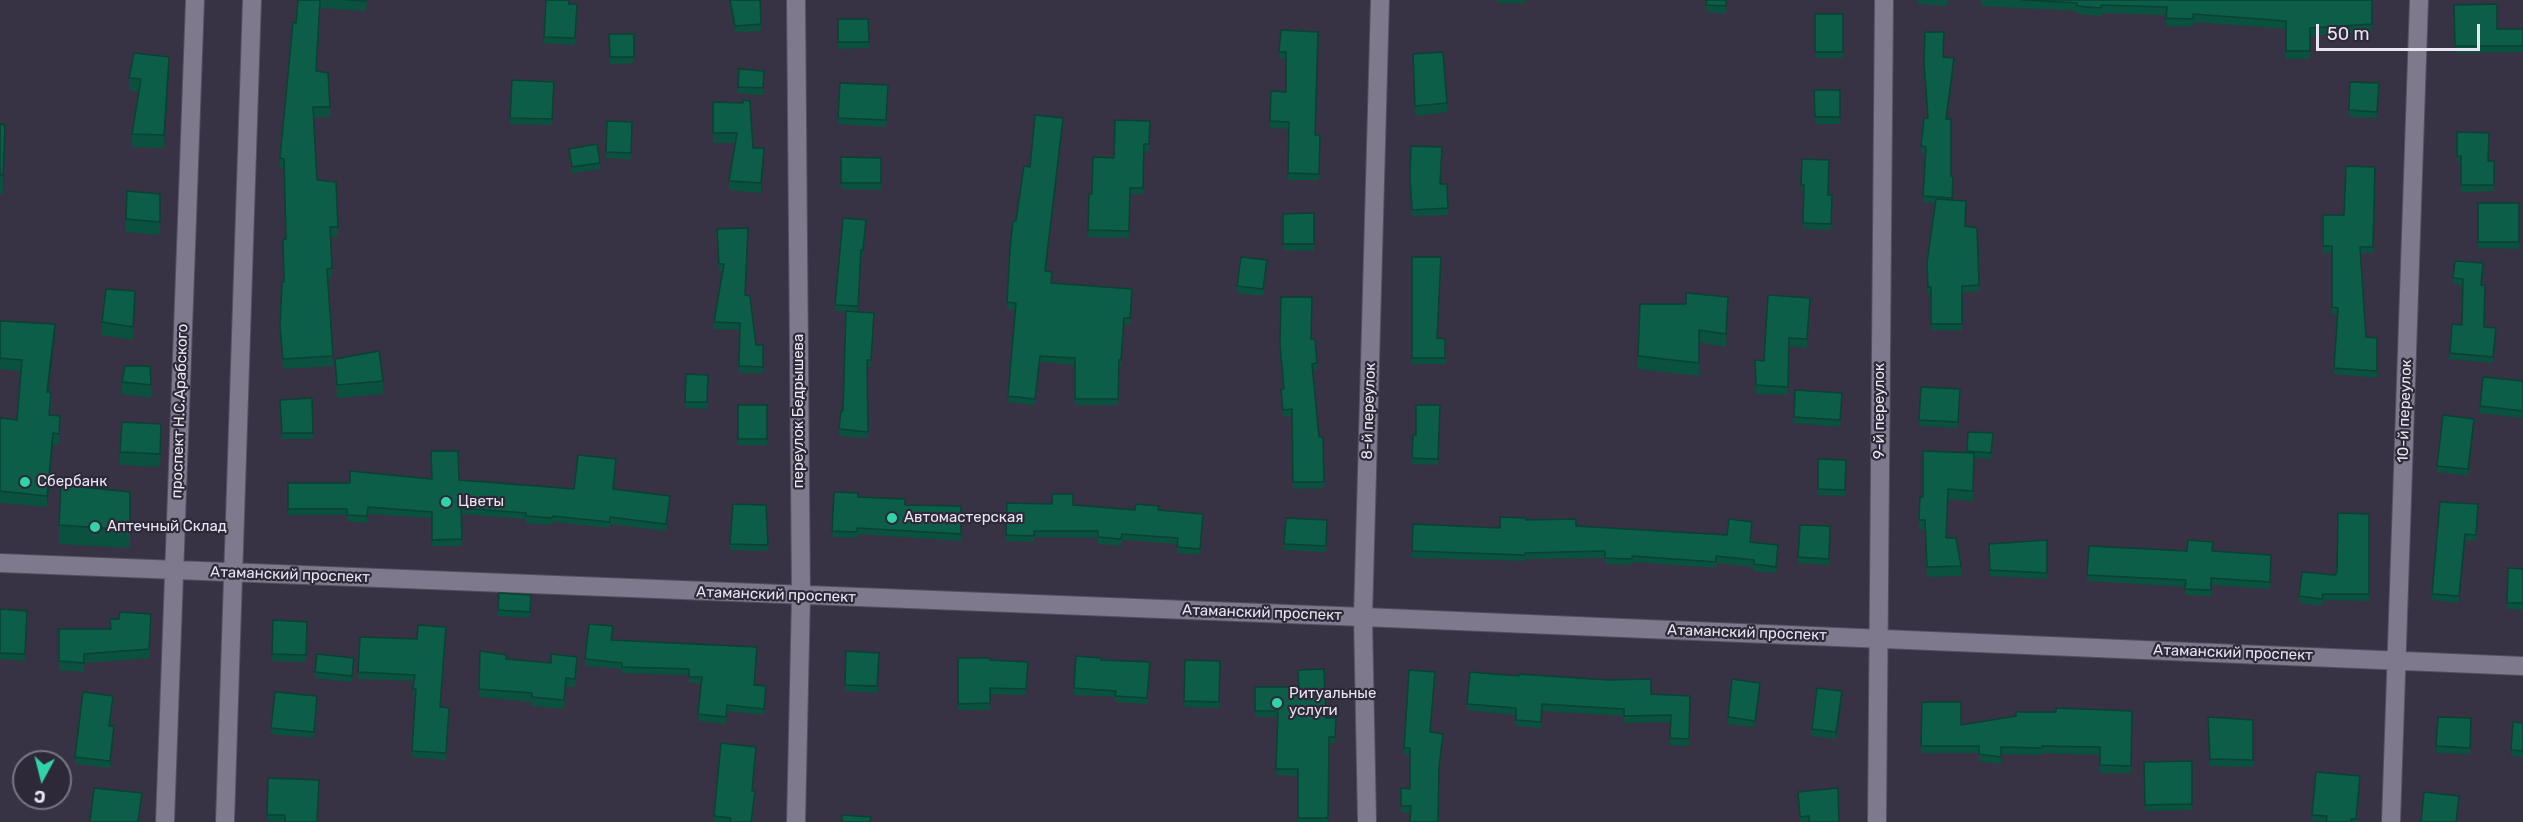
<!DOCTYPE html>
<html>
<head>
<meta charset="utf-8">
<style>
  body { margin:0 }
  #map { position:relative; width:2523px; height:822px; overflow:hidden; background:#383344; font-family:Rubik,sans-serif }
  canvas { display:block }
  .north { position:absolute; left:12px; top:750px; width:60px; height:60px; box-sizing:border-box; background:#2e2939; border:2px solid #797583; border-radius:50%; rotate:187deg; font-size:16px; font-weight:700; line-height:24px; text-align:center; color:#e9e6f1 }
  .north::after { content:''; display:block; margin:auto; width:21px; height:27px; background:#31d4a9; clip-path:polygon(50% 0,100% 100%,50% 72%,0 100%) }
  .scale { position:absolute; left:2316px; top:24px; width:164px; height:27px; box-sizing:border-box; border:3px solid #e9e6f1; border-top:0; padding-left:8px; font-size:18px; line-height:21px; white-space:nowrap; color:#e9e6f1; -webkit-text-stroke:4px #2e2939; paint-order:stroke }
</style>
</head>
<body>
<div id="map">
<canvas width="2523" height="822"></canvas>
<div class="north">С</div>
<div class="scale">50 m</div>
</div>
<script>
const g = document.querySelector('canvas').getContext('2d');
g.lineJoin = 'round';
const poly = rows => new Path2D(rows.map(r => 'M' + r).join(''));
function trace(path, color, width, dash) { g.strokeStyle = color; g.lineWidth = width; g.lineCap = dash ? 'butt' : 'round'; g.setLineDash(dash || []); g.stroke(path); }
function fill(path, color) { g.fillStyle = color; g.fill(path, 'evenodd'); }
function write(font, color, halo, rows, align = 'center') {
  g.font = font + ' Rubik,sans-serif'; g.lineWidth = 4.5; g.setLineDash([]); g.textBaseline = 'middle'; g.strokeStyle = halo; g.fillStyle = color; for (const [text, x, y, turn = 0] of rows) {
    g.save(); g.translate(x, y); g.rotate((+turn || 0) * Math.PI / 180); g.textAlign = isNaN(turn) ? turn : align; if (halo) g.strokeText(text, 0, 0); g.fillText(text, 0, 0); g.restore();
  }
}
const minor = poly([
  [0,563,1363,617,2523,666],
  [165,822,195,0],
  [225,822,252,0],
  [796,822,801,596,796,0],
  [1367,822,1363,617,1380,0],
  [1877,822,1884,0],
  [2391,822,2419,0]
]);
trace(minor, '#544f5e', 20);
trace(minor, '#7e798c', 18);
fill(poly([
  [298,0,367,0,366,11,320,8,317,71,330,107,330,117,313,117,317,180,338,227,338,237,330,237,332,278,327,279,333,366,283,369,280,337,280,327,284,282,286,239,284,168,280,168,280,158,296,23],
  [730,0,761,24,761,31,735,32,730,7],
  [1497,0,1525,0,1525,3,1497,3],
  [1706,0,1726,0,1726,14,1707,12],
  [1918,0,1947,0,1947,6,1918,4],
  [1981,0,2372,0,2372,32,2310,36,2310,59,2286,59,2286,29,2193,22,2193,27,2166,26,2166,15,2101,13,2101,16,2077,14,2077,11,1981,6],
  [569,4,577,4,575,45,544,43,544,37],
  [2454,5,2497,29,2523,29,2523,52,2455,53],
  [1815,14,1843,14,1843,58,1815,58],
  [838,19,868,19,869,48,838,49],
  [1281,30,1315,135,1320,135,1319,180,1288,180,1289,129,1270,128,1271,91,1286,92,1286,59,1279,58],
  [1925,32,1943,57,1954,65,1947,119,1952,200,1965,226,1977,228,1979,291,1962,292,1962,331,1931,330,1931,293,1928,294,1927,263,1935,203,1923,202,1926,153,1921,153,1921,146,1928,118,1924,69],
  [609,34,634,57,634,63,610,64],
  [1413,63,1447,103,1447,112,1415,116],
  [739,69,764,71,763,95,738,93],
  [169,70,164,148,132,147,132,134,139,92,129,90,129,78],
  [512,80,554,82,552,125,510,124],
  [2350,82,2379,83,2377,118,2349,117],
  [888,85,886,127,838,124,838,118],
  [1814,90,1840,90,1840,124,1815,124],
  [713,102,753,148,764,158,761,193,729,190,729,181,736,143,713,143],
  [607,121,632,122,631,159,606,158],
  [1150,121,1149,151,1144,151,1143,194,1130,194,1129,238,1088,237,1089,194,1092,194,1114,158],
  [0,124,5,143,3,194,0,194],
  [1063,124,1046,271,1051,283,1132,296,1130,325,1124,324,1121,367,1119,367,1118,405,1075,405,1075,365,1040,362,1035,405,1008,402,1016,309,1007,309,1007,302,1016,221,1030,167],
  [2457,132,2489,161,2494,161,2494,191,2461,192,2461,162,2457,162],
  [1411,146,1440,184,1447,184,1448,215,1412,216,1410,183],
  [569,149,600,163,600,169,572,173],
  [841,157,881,158,881,190,841,189],
  [1802,159,1829,195,1832,195,1831,230,1803,229,1804,191,1801,191],
  [2375,167,2373,253,2360,253,2366,337,2377,338,2377,378,2334,374,2337,314,2332,314,2332,253,2323,253,2323,215,2344,215],
  [160,194,160,235,126,232,126,219],
  [2478,203,2519,203,2519,249,2478,248],
  [1314,213,1314,251,1283,250,1283,214],
  [866,227,863,257,861,256,858,312,874,319,871,366,867,366,868,438,839,436,839,429,843,411,846,312,835,311,835,305],
  [717,236,745,295,756,345,763,345,763,373,739,373,739,330,714,329,714,322,723,271,719,271],
  [1412,257,1437,338,1445,339,1445,364,1412,364],
  [1267,266,1263,296,1237,293,1237,286],
  [2483,270,2482,285,2484,327,2496,334,2493,363,2450,359,2450,353,2462,325,2463,285,2453,284,2453,278],
  [1281,297,1317,363,1317,370,1313,370,1319,437,1323,437,1324,488,1293,489,1292,416,1283,417,1281,395,1281,389,1283,389,1280,350],
  [135,303,133,340,102,335,102,322],
  [1810,307,1807,348,1789,346,1788,395,1756,394,1755,360,1764,361],
  [1728,309,1726,347,1699,342,1699,376,1638,369,1638,356],
  [0,321,55,335,48,392,51,404,50,415,60,428,59,445,53,445,47,507,0,503,0,418,17,420,21,371,0,369],
  [335,359,383,381,383,394,337,398],
  [686,374,708,375,707,409,685,408],
  [2523,381,2523,418,2480,413,2480,406],
  [122,382,151,385,151,398,122,394],
  [1921,387,1960,389,1958,428,1919,426],
  [1842,393,1840,427,1794,423,1794,417],
  [312,398,313,439,282,439,280,406],
  [738,405,767,405,767,445,738,445],
  [1440,405,1438,465,1412,464,1413,435,1416,435],
  [2474,425,2468,476,2437,472,2437,466],
  [1968,432,1993,433,1991,459,1974,458,1973,501,1948,499,1946,538,1961,566,1961,576,1927,577,1925,530,1919,530,1919,520,1923,497,1967,452],
  [161,437,160,467,120,465,120,452],
  [1818,459,1846,460,1845,496,1818,495],
  [616,465,614,489,670,502,666,531,610,524,610,528,553,522,552,525,526,523,526,519,461,514,462,546,432,546,432,518,368,514,367,523,347,521,347,515,288,515,288,483,350,483,431,479,459,480,574,489],
  [834,492,905,505,961,506,961,541,857,534,857,538,832,537],
  [1007,503,1073,505,1135,510,1158,510,1203,521,1200,555,1177,553,1177,544,1122,540,1121,546,1098,544,1098,538,1034,537,1034,542,1006,541],
  [766,505,768,551,730,550,730,544],
  [2478,511,2476,541,2465,540,2459,603,2432,600,2432,594],
  [2369,514,2369,601,2323,600,2322,606,2299,603,2299,596,2335,575],
  [1286,518,1327,520,1326,552,1284,550],
  [1526,520,1576,526,1727,535,1752,529,1751,542,1778,551,1776,573,1754,571,1754,567,1716,563,1716,568,1632,562,1632,565,1605,564,1605,558,1525,559,1525,561,1412,558,1413,524,1500,528],
  [59,525,130,530,130,548,59,544],
  [1800,525,1830,526,1829,565,1798,563],
  [2047,540,2047,579,1990,576,1989,544],
  [2187,551,2213,551,2271,555,2270,589,2211,585,2211,596,2185,595,2186,587,2087,581,2087,575],
  [2508,568,2523,569,2523,610,2507,609],
  [499,593,531,595,530,618,498,616],
  [0,609,27,617,25,661,0,659],
  [110,619,151,622,149,658,84,663,84,672,59,670,59,629,110,629],
  [273,620,307,622,306,662,272,661],
  [446,633,440,707,449,708,446,760,412,757,416,696,413,696,414,681,358,679,360,637,417,639],
  [613,633,612,640,757,654,754,685,766,692,764,715,727,711,726,724,698,721,702,683,689,683,689,675,622,673,622,669,585,666,585,659],
  [480,651,506,659,577,666,575,687,566,686,564,709,532,706,532,702,479,697],
  [846,651,879,653,877,693,845,691],
  [958,658,1028,662,1026,695,990,694,990,710,958,710],
  [1101,660,1150,669,1147,704,1115,702,1115,697,1074,695,1074,688],
  [1185,660,1220,661,1219,708,1184,707],
  [354,664,352,682,315,678,315,672],
  [1435,679,1430,732,1443,740,1439,773,1410,813,1401,812,1401,788,1410,789,1410,755,1404,754,1404,748],
  [1255,687,1326,718,1336,718,1335,743,1329,743,1328,822,1298,822,1298,776,1276,775,1278,717,1255,717],
  [1760,689,1755,727,1728,724,1728,717],
  [1651,694,1690,696,1689,746,1670,745,1671,722,1624,723,1624,716,1542,711,1541,728,1516,726,1516,715,1467,710,1467,704],
  [1842,697,1836,739,1812,736,1812,729],
  [113,702,110,726,114,733,110,768,75,764,75,757],
  [1922,702,1961,725,2016,716,2132,711,2131,773,2100,773,2100,755,2042,753,2042,755,2001,754,2001,764,1979,761,1979,753,1921,753],
  [317,703,314,738,271,734,271,728],
  [2208,717,2253,720,2253,767,2210,766],
  [2438,717,2471,718,2470,754,2436,753],
  [2523,723,2523,757,2511,756,2511,750],
  [756,753,752,791,755,797,752,822,714,822,714,816],
  [2192,761,2192,810,2145,811,2144,762],
  [268,778,319,780,285,822,267,821],
  [2360,782,2357,822,2312,821,2312,815],
  [1798,792,1839,822,1800,822]
]), '#0b513f');
fill(poly([
  [169,57,169,70,164,148,164,135],
  [1954,58,1954,65,1946,125,1946,119],
  [1063,118,1063,124,1045,277,1045,271],
  [5,125,5,143,3,194,3,175],
  [764,148,764,158,761,193,761,183],
  [1728,297,1728,309,1726,347,1726,334],
  [55,324,55,335,47,403,47,392],
  [2474,419,2474,425,2468,476,2468,469],
  [53,433,53,445,47,507,47,496],
  [2465,534,2465,540,2459,603,2459,596],
  [1760,683,1760,689,1755,727,1755,721],
  [1842,691,1842,697,1836,739,1836,732],
  [114,726,114,733,110,768,110,761]
]), '#094233');
const building = poly([
  [298,0,320,0,316,71,328,73,330,107,313,107,317,180,336,182,338,227,330,227,332,268,327,269,333,356,283,359,280,327,282,282,284,282,283,239,286,239,284,159,280,158,293,22,296,23,298,0],
  [346,0,366,0,366,1,346,0],
  [546,0,568,0,569,4,577,4,575,38,544,37,546,0],
  [730,0,760,0,761,24,735,26,730,0],
  [1706,0,1726,0,1726,6,1707,5,1706,0],
  [2022,0,2372,0,2372,24,2310,28,2310,51,2286,51,2286,21,2193,14,2193,19,2166,18,2167,7,2101,5,2101,8,2077,6,2077,3,2022,0],
  [2497,4,2497,29,2523,29,2523,46,2455,46,2454,5,2497,4],
  [1815,14,1843,14,1843,52,1815,52,1815,14],
  [838,19,868,19,869,42,838,42,838,19],
  [1281,30,1318,32,1315,135,1320,135,1319,174,1288,173,1289,122,1270,121,1271,91,1286,92,1286,52,1279,52,1281,30],
  [1925,32,1944,32,1943,57,1954,58,1946,119,1951,119,1951,176,1953,177,1952,198,1923,196,1926,147,1921,146,1924,118,1928,118,1924,62,1925,32],
  [609,34,634,34,634,57,610,57,609,34],
  [1443,52,1447,103,1415,106,1413,54,1443,52],
  [134,53,169,57,164,135,132,134,141,79,129,78,134,53],
  [739,69,764,71,763,88,738,87,739,69],
  [512,80,554,82,552,119,510,118,512,80],
  [2350,82,2379,83,2377,112,2349,110,2350,82],
  [840,83,888,85,886,120,838,118,840,83],
  [1814,90,1840,90,1840,117,1815,117,1814,90],
  [743,100,750,101,753,148,764,148,761,183,729,181,737,133,713,133,713,102,743,103,743,100],
  [1035,115,1063,118,1045,271,1052,272,1051,283,1132,289,1130,318,1124,318,1121,360,1119,360,1118,399,1075,399,1075,358,1040,356,1035,399,1008,396,1016,303,1007,302,1010,249,1013,221,1016,221,1024,166,1030,167,1035,115],
  [1115,120,1150,121,1149,144,1144,144,1143,188,1130,188,1129,231,1088,230,1089,194,1092,194,1093,157,1114,158,1115,120],
  [607,121,632,122,631,153,606,152,607,121],
  [0,124,5,125,3,175,0,175,0,124],
  [2457,132,2489,133,2488,161,2494,161,2494,185,2461,185,2461,156,2457,156,2457,132],
  [597,144,600,163,572,167,569,149,597,144],
  [1411,146,1442,147,1440,184,1447,184,1448,208,1412,210,1410,176,1411,146],
  [841,157,881,158,881,183,841,183,841,157],
  [1802,159,1829,160,1828,195,1832,195,1831,224,1803,223,1804,185,1801,185,1802,159],
  [2346,166,2375,167,2373,247,2360,247,2366,337,2377,338,2377,371,2334,368,2338,308,2332,307,2332,246,2323,246,2323,215,2344,215,2346,166],
  [127,191,160,194,160,222,126,219,127,191],
  [1936,199,1966,201,1965,226,1977,228,1979,285,1962,286,1962,324,1931,324,1931,287,1928,287,1927,263,1936,199],
  [2478,203,2519,203,2519,242,2478,242,2478,203],
  [1314,213,1314,244,1283,244,1283,214,1314,213],
  [843,218,866,220,863,250,861,250,858,306,835,305,843,218],
  [748,228,745,295,750,296,756,345,763,345,763,367,739,366,740,323,714,322,724,264,719,264,717,229,748,228],
  [1241,257,1267,260,1263,289,1237,286,1241,257],
  [1412,257,1441,257,1437,338,1445,339,1445,358,1412,358,1412,257],
  [2455,261,2483,263,2481,285,2485,285,2484,327,2496,328,2493,357,2450,353,2452,324,2462,325,2463,279,2453,278,2455,261],
  [106,289,135,291,133,327,102,322,106,289],
  [1686,293,1728,297,1726,334,1699,330,1699,363,1638,356,1640,304,1686,304,1686,293],
  [1768,295,1810,298,1807,339,1789,338,1788,387,1756,385,1755,360,1764,361,1768,295],
  [1281,297,1312,297,1311,339,1315,339,1317,363,1312,364,1319,437,1323,437,1324,482,1293,482,1292,409,1283,410,1281,389,1284,389,1280,344,1281,297],
  [846,311,874,313,871,360,867,360,868,432,839,429,841,411,843,411,846,311],
  [0,321,55,324,47,392,51,392,49,415,60,416,59,434,53,433,47,496,0,491,0,418,17,420,22,360,0,358,0,321],
  [379,351,383,381,337,385,335,359,379,351],
  [125,366,150,366,151,385,122,382,125,366],
  [686,374,708,375,707,402,685,402,686,374],
  [2483,377,2523,381,2523,411,2480,406,2483,377],
  [1921,387,1960,389,1958,422,1919,420,1921,387],
  [1795,390,1842,393,1840,420,1794,417,1795,390],
  [312,398,313,433,282,433,280,400,312,398],
  [738,405,767,405,767,439,738,439,738,405],
  [1416,405,1440,405,1438,459,1412,458,1413,435,1416,435,1416,405],
  [2443,415,2474,419,2468,469,2437,466,2443,415],
  [122,422,161,424,160,454,120,452,122,422],
  [1968,432,1993,433,1991,453,1967,451,1968,432],
  [431,451,458,451,459,480,574,489,578,455,616,459,613,489,670,496,666,524,610,517,610,522,553,516,552,518,526,516,526,513,461,508,462,539,432,540,432,512,368,507,367,516,347,515,347,509,288,509,288,483,350,483,350,471,432,479,431,451],
  [1923,451,1974,453,1973,491,1948,489,1946,538,1956,538,1961,566,1927,567,1925,520,1919,520,1920,497,1923,497,1923,451],
  [1818,459,1846,460,1845,490,1818,489,1818,459],
  [61,485,130,492,130,530,59,525,61,485],
  [834,492,858,493,858,497,905,499,905,505,961,506,961,534,857,528,857,532,832,531,834,492],
  [1052,494,1073,494,1073,505,1135,510,1136,504,1159,506,1158,510,1203,514,1200,549,1177,547,1178,538,1122,534,1121,539,1098,537,1098,531,1034,531,1034,536,1006,535,1007,503,1052,504,1052,494],
  [2440,502,2478,504,2476,535,2465,534,2459,596,2432,594,2440,502],
  [733,504,766,505,768,545,730,544,733,504],
  [2338,513,2369,514,2369,594,2323,594,2322,599,2299,596,2302,572,2335,575,2337,572,2338,513],
  [1500,517,1526,518,1526,520,1576,519,1576,526,1727,535,1729,519,1752,522,1750,542,1778,545,1776,567,1754,564,1754,560,1716,556,1716,562,1632,556,1632,559,1605,558,1605,551,1525,553,1525,555,1412,551,1413,524,1500,528,1500,517],
  [1286,518,1327,520,1326,546,1284,544,1286,518],
  [1800,525,1830,526,1829,559,1798,557,1800,525],
  [2047,540,2047,573,1990,570,1989,544,2047,540],
  [2188,540,2213,542,2212,551,2271,555,2270,582,2211,578,2211,590,2185,589,2186,580,2087,575,2089,546,2187,551,2188,540],
  [2508,568,2523,569,2523,603,2507,603,2508,568],
  [499,593,531,595,530,612,498,610,499,593],
  [0,609,27,611,25,654,0,653,0,609],
  [120,612,151,614,149,649,84,654,84,663,59,661,59,629,111,629,110,619,119,619,120,612],
  [273,620,307,622,306,655,272,654,273,620],
  [589,624,613,626,611,640,757,647,754,685,766,686,764,709,727,705,726,717,698,714,702,677,689,677,689,669,622,667,622,663,585,659,589,624],
  [418,625,446,627,440,707,449,708,446,753,412,751,416,689,413,689,415,675,358,672,360,637,417,639,418,625],
  [480,651,507,655,506,659,551,663,551,654,577,657,575,679,566,678,564,700,532,697,532,693,479,689,480,651],
  [846,651,879,653,877,686,845,685,846,651],
  [317,654,354,658,352,676,315,672,317,654],
  [1076,656,1101,658,1101,660,1150,662,1147,698,1115,696,1116,691,1074,688,1076,656],
  [958,658,989,658,990,660,1028,662,1026,689,990,688,990,703,958,704,958,658],
  [1185,660,1220,661,1219,702,1184,701,1185,660],
  [1324,669,1326,718,1336,718,1335,737,1329,737,1328,818,1298,818,1298,769,1276,769,1278,711,1255,711,1255,687,1299,687,1298,670,1324,669],
  [1409,670,1435,672,1430,732,1443,734,1439,767,1438,822,1410,822,1411,806,1401,806,1401,788,1410,789,1410,748,1404,748,1409,670],
  [1470,672,1519,676,1519,674,1608,680,1651,679,1651,694,1690,696,1689,739,1670,738,1671,715,1624,716,1624,709,1542,704,1541,722,1516,720,1516,708,1467,704,1470,672],
  [1732,679,1760,683,1755,721,1728,717,1732,679],
  [1817,688,1842,691,1836,732,1812,729,1817,688],
  [83,692,113,696,109,726,114,726,110,761,75,757,83,692],
  [275,692,317,696,314,732,271,728,275,692],
  [1922,702,1961,702,1961,725,2016,716,2016,712,2056,712,2056,708,2132,711,2131,766,2100,765,2100,747,2042,746,2042,748,2001,747,2001,757,1979,754,1979,746,1921,746,1922,702],
  [2208,717,2253,720,2253,760,2210,759,2208,717],
  [2438,717,2471,718,2470,748,2436,746,2438,717],
  [2513,722,2523,723,2523,751,2511,750,2513,722],
  [721,743,756,747,752,791,755,791,751,822,730,822,731,818,714,816,721,743],
  [2192,761,2192,804,2145,805,2144,762,2192,761],
  [2316,772,2360,776,2356,819,2351,819,2351,822,2326,822,2327,816,2312,815,2316,772],
  [268,778,319,780,317,822,285,822,285,815,267,815,268,778],
  [94,788,142,793,138,822,90,822,94,788],
  [1838,788,1839,822,1809,822,1809,816,1800,817,1798,792,1838,788],
  [2424,792,2459,796,2456,822,2421,822,2424,792],
  [842,815,871,817,870,822,842,822,842,815]
]);
fill(building, '#0d5e49');
trace(building, '#094233', 1.5);
for (const [x, y, r, color] of [
  [25,482,6,"#31d4a9"],
  [446,502,6,"#31d4a9"],
  [892,518,6,"#31d4a9"],
  [95,527,6,"#31d4a9"],
  [1277,703,6,"#31d4a9"]
]) { const dot = new Path2D(); dot.arc(x, y, r, 0, 2 * Math.PI); g.fillStyle = color; g.fill(dot); trace(dot, '#2e2939', 2); }
write('15px', '#e9e6f1', '#2e2939', [
  ["проспект Н.С.Арабского",180,411,-88],
  ["переулок Бедрышева",799,411,-90],
  ["8-й переулок",1369,411,-88],
  ["9-й переулок",1880,411,-90],
  ["10-й переулок",2405,411,-88],
  ["Атаманский проспект",290,575,2],
  ["Атаманский проспект",776,595,2],
  ["Атаманский проспект",1262,613,2],
  ["Атаманский проспект",1747,633,2],
  ["Атаманский проспект",2233,653,2]
]);
write('15px', '#e9e6f1', '#2e2939', [
  ["Сбербанк",37,482],
  ["Цветы",458,502],
  ["Автомастерская",904,518],
  ["Аптечный Склад",107,527],
  ["Ритуальные",1289,694],
  ["услуги",1289,711]
], 'left');
</script>
</body>
</html>
